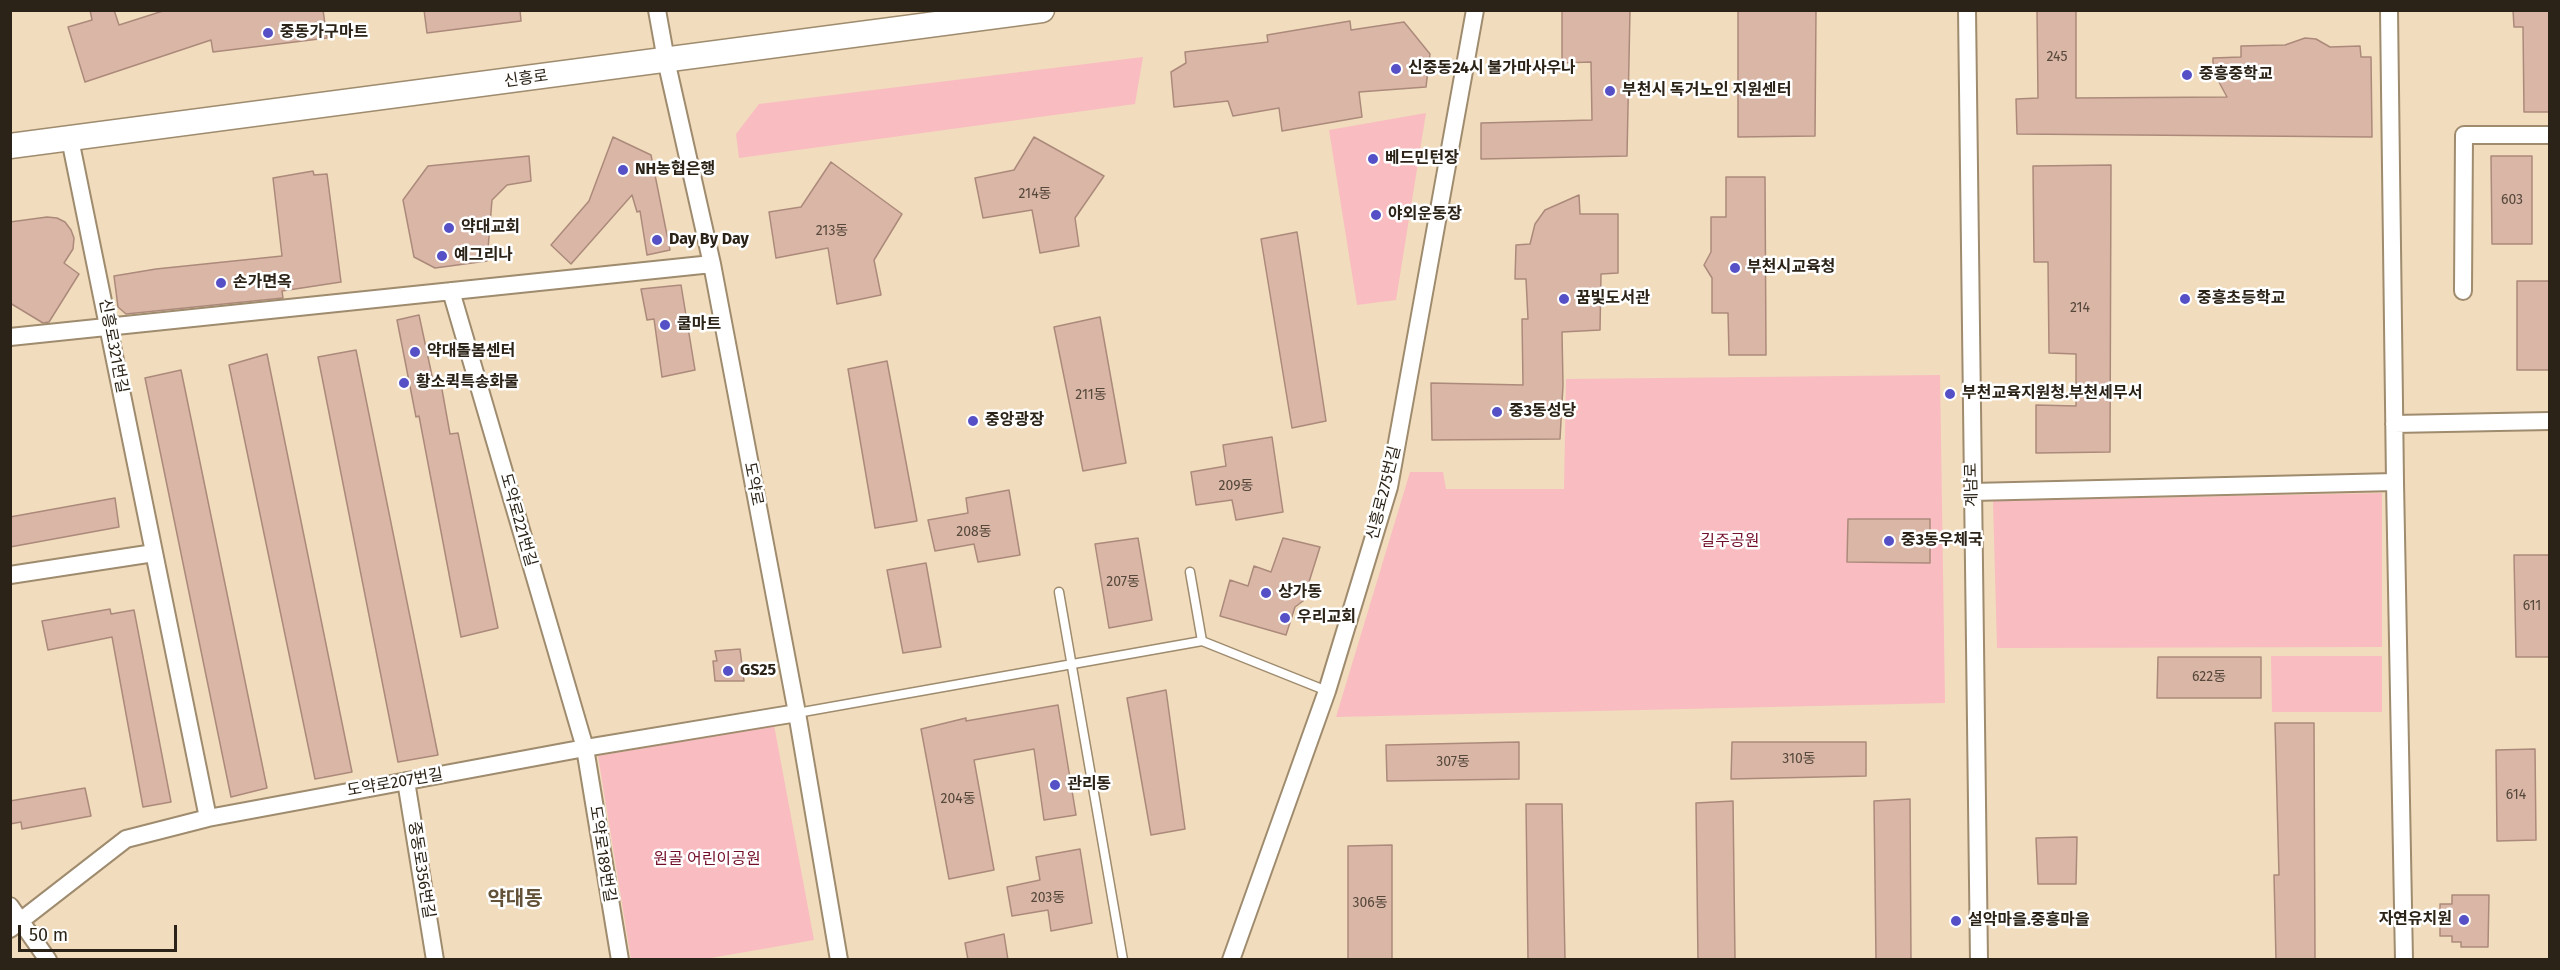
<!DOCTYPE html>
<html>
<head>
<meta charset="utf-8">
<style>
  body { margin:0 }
  #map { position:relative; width:2560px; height:970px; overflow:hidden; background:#f1dcbd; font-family:"Fira Sans",sans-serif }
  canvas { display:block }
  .frame { position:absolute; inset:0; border:12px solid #2b2317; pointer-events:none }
  .scale { position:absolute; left:18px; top:925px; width:159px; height:27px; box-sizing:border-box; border:3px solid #2b2317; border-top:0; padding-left:8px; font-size:18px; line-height:21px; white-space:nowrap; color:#2b2317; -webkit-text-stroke:4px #fff; paint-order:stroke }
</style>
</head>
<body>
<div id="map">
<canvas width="2560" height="970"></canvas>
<div class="frame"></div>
<div class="scale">50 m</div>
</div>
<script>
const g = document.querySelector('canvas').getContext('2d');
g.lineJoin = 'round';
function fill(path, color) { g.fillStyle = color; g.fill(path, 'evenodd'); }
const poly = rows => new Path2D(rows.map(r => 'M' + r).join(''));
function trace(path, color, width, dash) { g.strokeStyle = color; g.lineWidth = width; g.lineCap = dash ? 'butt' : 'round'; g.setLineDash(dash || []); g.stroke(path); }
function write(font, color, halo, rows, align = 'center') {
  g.font = font + ' "Fira Sans","Noto Sans KR",sans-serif'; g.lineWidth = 5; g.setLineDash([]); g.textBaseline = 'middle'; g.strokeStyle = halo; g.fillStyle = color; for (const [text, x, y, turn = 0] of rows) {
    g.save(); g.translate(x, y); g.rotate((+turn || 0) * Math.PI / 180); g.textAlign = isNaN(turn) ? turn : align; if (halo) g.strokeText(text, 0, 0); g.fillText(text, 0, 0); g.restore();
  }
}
fill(poly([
  [1143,57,1135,104,739,158,736,134,759,104],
  [1426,113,1396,300,1357,305,1329,130],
  [1940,375,1945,703,1336,717,1410,472,1443,472,1446,489,1564,489,1566,379],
  [2382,493,2382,647,1997,648,1993,501],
  [2271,656,2382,656,2382,712,2272,712],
  [774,725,814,940,705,959,631,959,598,756]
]), '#f9bcc0');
const building = poly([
  [90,10,114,10,119,25,166,10,323,10,327,38,213,52,211,40,85,82,68,27,92,20,90,10],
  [424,10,520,10,521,21,427,33,424,10],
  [1562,10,1630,10,1627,156,1481,159,1481,123,1592,120,1591,62,1562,63,1562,10],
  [1738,10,1816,10,1815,136,1738,137,1738,10],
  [2037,10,2076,10,2076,98,2227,97,2213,71,2213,58,2241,57,2241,46,2285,45,2305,38,2316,39,2330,47,2360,46,2361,57,2371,57,2372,137,2017,134,2016,99,2038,98,2037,10],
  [2513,10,2550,10,2550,112,2524,112,2523,27,2514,27,2513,10],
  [1350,21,1351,30,1404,22,1430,54,1426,87,1359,92,1362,117,1282,131,1279,108,1233,116,1228,101,1174,107,1171,72,1186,63,1185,52,1268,42,1267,35,1350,21],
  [613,137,651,155,670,250,647,255,640,211,637,212,632,195,571,264,551,245,589,201,613,137],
  [1034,137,1104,176,1075,218,1079,246,1040,253,1032,210,983,218,975,178,1014,170,1034,137],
  [529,156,531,181,507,185,492,200,487,261,435,268,414,257,403,200,428,166,529,156],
  [2491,156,2532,156,2532,244,2492,244,2491,156],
  [831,162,902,214,874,260,881,295,837,304,828,248,776,258,769,212,801,207,831,162],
  [2111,165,2110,452,2036,453,2036,405,2076,406,2076,354,2049,353,2048,262,2034,262,2033,166,2111,165],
  [313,171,314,175,327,174,341,282,282,291,283,298,273,299,126,314,118,307,114,276,156,269,282,256,273,178,313,171],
  [1726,177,1765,177,1766,355,1729,355,1728,313,1712,313,1712,278,1704,265,1711,252,1711,217,1726,217,1726,177],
  [1579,195,1580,214,1618,214,1618,273,1601,274,1600,330,1562,332,1563,385,1560,439,1432,440,1431,383,1523,385,1522,319,1528,319,1526,279,1515,279,1516,245,1530,244,1535,224,1545,210,1579,195],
  [47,217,57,218,65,222,71,230,74,238,73,249,64,263,79,274,49,322,43,323,10,303,10,222,47,217],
  [1297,232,1326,421,1292,428,1261,239,1297,232],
  [2517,281,2550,281,2550,370,2517,370,2517,281],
  [681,285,695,370,662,377,654,319,647,320,641,289,681,285],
  [419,315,434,385,441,384,450,434,458,433,498,628,461,637,419,416,416,417,397,320,419,315],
  [1100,317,1126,463,1083,471,1054,327,1100,317],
  [356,350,438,755,398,762,318,357,356,350],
  [267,354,352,772,315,779,229,365,267,354],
  [887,361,917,521,875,528,848,369,887,361],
  [181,370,267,788,231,797,145,378,181,370],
  [1272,437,1283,512,1236,520,1232,500,1196,505,1191,472,1226,466,1223,445,1272,437],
  [1009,490,1020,555,978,562,974,544,935,551,928,520,968,513,966,498,1009,490],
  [115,498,119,527,10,547,10,517,115,498],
  [1848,519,1930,519,1930,563,1847,562,1848,519],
  [1138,538,1152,620,1109,628,1095,544,1138,538],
  [1283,538,1320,547,1303,601,1295,607,1286,635,1220,616,1230,580,1248,586,1254,566,1271,572,1283,538],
  [2514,555,2550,555,2550,657,2516,657,2514,555],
  [926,563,941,647,903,653,887,570,926,563],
  [110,609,111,614,134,610,171,802,143,807,112,637,48,650,42,621,110,609],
  [740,649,744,681,715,681,713,661,717,661,715,651,740,649],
  [2158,657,2261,657,2261,698,2157,698,2158,657],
  [1166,690,1185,829,1151,835,1127,698,1166,690],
  [1058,705,1076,815,1044,820,1034,749,974,760,994,870,949,879,921,729,966,718,966,721,1058,705],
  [2275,723,2314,723,2315,960,2276,960,2274,875,2279,875,2275,723],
  [1519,742,1519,779,1387,781,1386,745,1519,742],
  [1732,742,1866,742,1866,776,1731,779,1732,742],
  [2535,749,2536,840,2497,841,2496,750,2535,749],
  [85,788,91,816,22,829,21,822,10,824,10,801,85,788],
  [1910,799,1911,960,1876,960,1874,801,1910,799],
  [1733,801,1735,960,1698,960,1696,803,1733,801],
  [1526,804,1562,804,1565,960,1528,960,1526,804],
  [2077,837,2076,884,2038,884,2036,838,2077,837],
  [1392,845,1392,960,1348,960,1348,846,1392,845],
  [1080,849,1092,923,1051,931,1048,910,1012,916,1007,887,1040,880,1036,857,1080,849],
  [2452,895,2489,895,2488,947,2461,947,2461,942,2452,942,2452,936,2440,936,2440,904,2452,904,2452,895],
  [1004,934,1008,960,968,960,965,943,1004,934]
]);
fill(building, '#d9b6a6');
trace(building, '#ac8a7b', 1.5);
const lane = poly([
  [1190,572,1202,641],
  [1059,592,1123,960],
  [797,713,1202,641,1327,691]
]);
const street = poly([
  [657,10,666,60,712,264,797,713,839,960],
  [1967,10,1979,960],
  [2389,10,2395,482,2404,960],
  [70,139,208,818],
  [451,291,585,748,620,960],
  [2463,291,2464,135,2550,135],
  [10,337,712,264],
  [2394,424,2550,421],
  [1972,492,2395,482],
  [10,575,154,553],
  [406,781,435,960],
  [10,906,48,960],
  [10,929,126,839,208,818,585,748,797,713],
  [1231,960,1327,691,1389,487,1475,10]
]);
const secondary = poly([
  [10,146,1042,10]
]);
trace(lane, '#9f8b6e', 11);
trace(street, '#9f8b6e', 20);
trace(secondary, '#9f8b6e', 27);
trace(lane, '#fff', 8);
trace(street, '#fff', 16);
trace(secondary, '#fff', 24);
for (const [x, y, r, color] of [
  [268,33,6,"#5650c7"],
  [1396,69,6,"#5650c7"],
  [2187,75,6,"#5650c7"],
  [1610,91,6,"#5650c7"],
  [1373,159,6,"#5650c7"],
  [623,170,6,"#5650c7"],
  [1376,215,6,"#5650c7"],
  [449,228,6,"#5650c7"],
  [657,240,6,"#5650c7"],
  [442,256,6,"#5650c7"],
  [1735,268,6,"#5650c7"],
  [221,283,6,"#5650c7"],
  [1564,299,6,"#5650c7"],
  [2185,299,6,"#5650c7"],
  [665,325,6,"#5650c7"],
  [415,352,6,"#5650c7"],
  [404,383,6,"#5650c7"],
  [1950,394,6,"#5650c7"],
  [1497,412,6,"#5650c7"],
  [973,421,6,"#5650c7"],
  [1889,541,6,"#5650c7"],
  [1266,593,6,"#5650c7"],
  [1285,618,6,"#5650c7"],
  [728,671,6,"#5650c7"],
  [1055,785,6,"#5650c7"],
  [2464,920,6,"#5650c7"],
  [1956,921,6,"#5650c7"]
]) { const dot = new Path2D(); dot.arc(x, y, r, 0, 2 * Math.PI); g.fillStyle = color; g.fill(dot); trace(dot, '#fff', 2); }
write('14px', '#56483b', null, [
  ["245",2057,57],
  ["214동",1035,194],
  ["603",2512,200],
  ["213동",832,231],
  ["214",2080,308],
  ["211동",1091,395],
  ["209동",1236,486],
  ["208동",974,532],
  ["207동",1123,582],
  ["611",2532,606],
  ["622동",2209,677],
  ["310동",1799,759],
  ["307동",1453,762],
  ["614",2516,795],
  ["204동",958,799],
  ["203동",1048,898],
  ["306동",1370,903]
]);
write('bold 16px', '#2b2317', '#fff', [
  ["중동가구마트",280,33],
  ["신중동24시 불가마사우나",1408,69],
  ["중흥중학교",2199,75],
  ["부천시 독거노인 지원센터",1622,91],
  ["베드민턴장",1385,159],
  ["NH농협은행",635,170],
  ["야외운동장",1388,215],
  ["약대교회",461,228],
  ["Day By Day",669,240],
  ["예그리나",454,256],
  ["부천시교육청",1747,268],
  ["손가면옥",233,283],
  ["꿈빛도서관",1576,299],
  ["중흥초등학교",2197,299],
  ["쿨마트",677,325],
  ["약대돌봄센터",427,352],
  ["황소퀵특송화물",416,383],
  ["부천교육지원청.부천세무서",1962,394],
  ["중3동성당",1509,412],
  ["중앙광장",985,421],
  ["중3동우체국",1901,541],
  ["상가동",1278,593],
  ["우리교회",1297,618],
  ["GS25",740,671],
  ["관리동",1067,785],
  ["자연유치원",2452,920,"right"],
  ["설악마을.중흥마을",1968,921]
], 'left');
write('16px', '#2b2317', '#fff', [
  ["신흥로",526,79,-8],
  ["신흥로321번길",113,346,79],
  ["도약로",753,484,79],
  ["계남로",1972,485,-91],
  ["신흥로275번길",1384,493,-76],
  ["도약로221번길",518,520,74],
  ["도약로207번길",395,783,-10],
  ["도약로189번길",602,854,81],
  ["중동로356번길",421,870,81]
]);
write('16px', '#730e28', '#fff', [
  ["길주공원",1730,542],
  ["원골 어린이공원",707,860]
]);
write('bold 20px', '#635137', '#fff', [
  ["약대동",515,899]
]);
</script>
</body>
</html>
